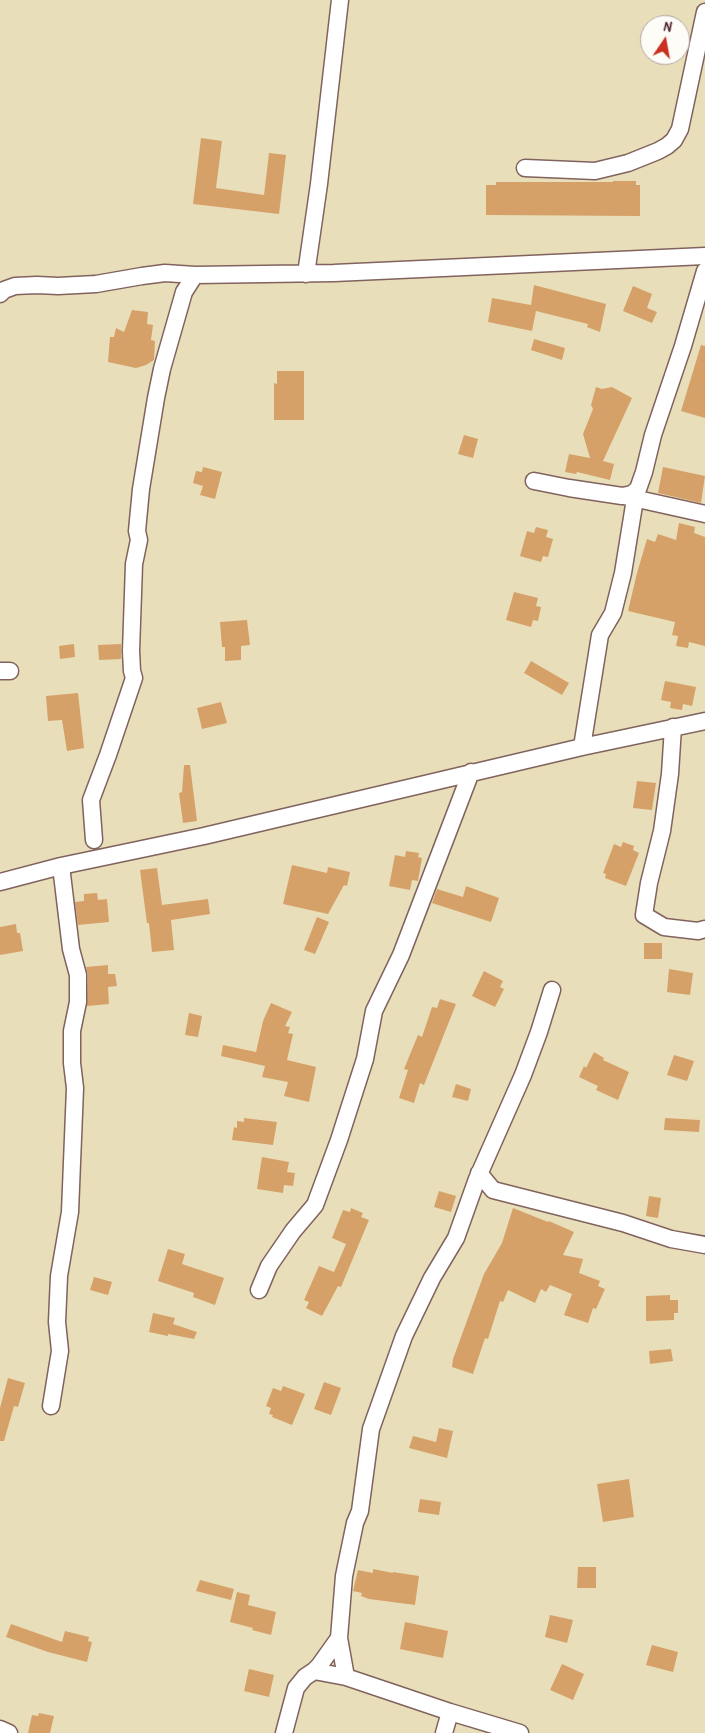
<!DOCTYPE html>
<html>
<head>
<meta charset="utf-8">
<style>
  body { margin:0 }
  #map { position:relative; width:705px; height:1733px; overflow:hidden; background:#e8dfba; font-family:"Patrick Hand",sans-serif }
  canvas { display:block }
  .north { position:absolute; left:640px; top:15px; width:50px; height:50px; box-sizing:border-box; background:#fdfcf7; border:1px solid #b5a4a5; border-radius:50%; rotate:12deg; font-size:14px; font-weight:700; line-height:20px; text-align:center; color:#4a1f2b }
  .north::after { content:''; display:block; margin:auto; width:18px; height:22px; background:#c8321e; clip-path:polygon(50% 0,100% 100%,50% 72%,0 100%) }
</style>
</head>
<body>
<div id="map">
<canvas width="705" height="1733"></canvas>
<div class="north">N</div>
</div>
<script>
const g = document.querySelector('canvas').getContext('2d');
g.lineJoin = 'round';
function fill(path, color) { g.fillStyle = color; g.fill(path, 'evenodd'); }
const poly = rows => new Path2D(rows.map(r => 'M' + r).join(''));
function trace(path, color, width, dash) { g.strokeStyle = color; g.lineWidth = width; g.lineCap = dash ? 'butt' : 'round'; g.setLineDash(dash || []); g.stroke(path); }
fill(poly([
  [201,138,222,141,216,188,264,195,269,153,286,155,279,214,193,204],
  [613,181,636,181,636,185,640,185,640,216,486,215,486,185,496,185,496,182,613,182],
  [534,285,606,304,600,332,587,327,588,324,536,311,532,331,488,322,492,298,531,305],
  [633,286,652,294,647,308,657,312,652,323,623,311],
  [132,310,148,312,147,324,153,325,151,340,155,341,154,360,146,365,136,368,108,362,110,337,114,337,116,328,124,332],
  [534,339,565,348,562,360,531,350],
  [701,345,705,346,705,418,681,411],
  [277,371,304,371,304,420,274,420,274,383,277,384],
  [596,387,602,389,612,387,632,398,603,461,614,464,610,480,577,472,576,474,565,472,569,454,590,458,583,434,593,409,591,405],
  [464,435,478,439,473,458,458,454],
  [203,467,222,472,215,499,200,495,203,486,193,483,196,471,202,472],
  [663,467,705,476,701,503,658,493],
  [679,523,695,527,694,533,705,537,705,646,689,642,688,648,676,646,678,636,672,635,675,622,628,611,637,573,647,539,655,542,658,534,676,540],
  [536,527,548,530,546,537,553,539,548,557,543,556,541,562,520,556,527,531,534,533],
  [514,592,538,598,536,606,541,607,538,621,533,620,531,627,506,620],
  [247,620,250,645,241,646,241,660,225,661,225,647,222,647,220,622],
  [74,644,75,657,60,659,59,646],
  [121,644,121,659,99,660,98,645],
  [531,661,569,683,562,695,524,673],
  [665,681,696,687,692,706,683,704,682,710,670,708,671,702,661,700],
  [78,693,84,748,67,751,62,720,48,721,46,696],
  [221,702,227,723,202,729,197,708],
  [184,765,190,765,197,821,183,823,179,793,182,792],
  [637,781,656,783,652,810,633,808],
  [623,842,634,846,633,850,639,853,626,886,605,878,606,874,603,873,614,844,621,847],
  [406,851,419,853,418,857,422,858,418,881,412,880,410,890,389,886,395,855,405,857],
  [292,865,327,873,328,867,350,872,347,886,344,885,328,914,283,904],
  [157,868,162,905,208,899,210,914,171,920,174,950,152,952,149,923,147,923,140,870],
  [466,886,499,898,491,922,432,903,437,889,463,897],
  [97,893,98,900,107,899,109,922,78,925,75,902,84,901,84,894],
  [317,917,329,922,315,954,304,950],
  [16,924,17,933,20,933,23,951,0,955,0,927],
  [644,943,662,943,662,959,644,959],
  [108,965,108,974,115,974,117,986,108,987,109,1004,87,1006,88,975,86,967],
  [669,969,693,973,690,995,667,992],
  [484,971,503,981,500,987,504,989,495,1007,472,996],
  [440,999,456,1004,424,1085,420,1083,414,1103,399,1098,408,1070,404,1069,418,1035,422,1037,432,1007,437,1008],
  [271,1003,292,1012,285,1026,290,1027,288,1033,293,1034,287,1060,316,1067,309,1102,284,1096,288,1082,262,1077,265,1066,221,1056,223,1045,256,1052,263,1021],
  [189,1013,202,1016,198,1037,185,1035],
  [594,1052,604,1058,603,1060,629,1072,618,1100,596,1090,598,1086,579,1077,584,1066,586,1068],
  [674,1055,694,1061,687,1081,667,1075],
  [456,1084,471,1089,468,1101,452,1097],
  [244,1118,277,1122,273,1145,232,1140,234,1127,237,1128,237,1121,244,1122],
  [665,1118,700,1120,699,1132,664,1130],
  [262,1157,289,1162,287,1172,295,1173,293,1186,284,1185,283,1193,257,1189],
  [439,1191,456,1196,451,1212,434,1207],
  [649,1196,661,1198,658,1218,646,1216],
  [351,1208,363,1213,361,1217,369,1220,341,1287,338,1286,322,1316,306,1308,309,1302,304,1300,319,1266,334,1272,346,1244,332,1238,343,1210,350,1212],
  [513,1208,548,1222,549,1221,574,1232,563,1255,583,1259,579,1273,600,1281,598,1286,605,1289,596,1309,593,1308,588,1323,564,1315,572,1294,550,1285,546,1292,541,1289,535,1303,508,1290,503,1302,500,1301,488,1339,485,1338,473,1374,452,1367,453,1359,484,1274,502,1243],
  [168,1249,185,1254,182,1264,224,1278,215,1305,193,1297,194,1293,158,1281],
  [94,1277,112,1282,108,1295,90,1290],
  [670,1295,670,1300,678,1300,678,1313,674,1313,674,1320,646,1321,646,1296],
  [153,1313,175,1318,173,1324,197,1332,194,1339,168,1334,168,1336,149,1332],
  [671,1349,673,1361,650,1364,649,1351],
  [8,1378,25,1383,18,1407,14,1406,4,1441,0,1441,0,1408],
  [324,1382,341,1388,331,1415,314,1409],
  [283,1386,305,1394,292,1425,272,1417,273,1415,269,1414,271,1408,266,1406,273,1388,281,1391],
  [439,1428,453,1431,447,1458,409,1448,413,1436,436,1442],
  [629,1479,634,1517,603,1522,597,1484],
  [420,1499,441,1502,439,1515,418,1512],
  [578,1567,596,1567,596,1588,577,1588],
  [373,1569,393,1573,393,1572,419,1576,415,1605,369,1599,361,1596,362,1593,353,1591,358,1570,373,1573],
  [200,1580,234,1589,231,1600,196,1591],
  [237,1592,250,1595,248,1605,276,1612,271,1635,252,1630,253,1628,230,1622],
  [550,1615,573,1620,567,1643,545,1637],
  [405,1622,448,1631,443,1658,400,1649],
  [11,1624,62,1642,65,1631,89,1637,88,1641,92,1642,87,1662,48,1652,6,1637],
  [652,1645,678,1652,673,1672,646,1665],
  [562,1664,584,1674,573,1700,550,1690],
  [249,1669,274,1675,269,1697,244,1691],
  [39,1713,54,1716,50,1733,28,1733,32,1715,38,1716]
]), '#d6a168');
const minor = poly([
  [525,168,595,171,628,163,658,151,667,146,674,140,680,129,705,12],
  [306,274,319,184,340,0],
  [0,294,4,290,15,286,37,285,58,286,96,284,142,276,165,273,195,275,334,273,705,256],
  [534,481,569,488,622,496,632,494,638,489,644,472,653,435,683,346,705,271],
  [624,496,705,514],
  [0,671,10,671],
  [673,727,670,774,662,831,649,883,644,915,664,927,698,931,705,929],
  [582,747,600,635,613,613,623,573,635,499,638,489],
  [94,840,91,800,108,755,134,678,132,671,131,651,134,564,139,540,137,531,141,489,156,398,162,369,184,292,195,275],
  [0,882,61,866,204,836,582,747,705,721],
  [479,1173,493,1190,623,1223,671,1239,705,1245],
  [259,1290,269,1266,293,1231,315,1205,339,1140,365,1059,374,1011,401,955,471,772],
  [51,1406,60,1351,57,1322,59,1276,70,1212,75,1088,72,1063,72,1031,78,1002,78,975,71,949,61,866],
  [339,1638,346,1677],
  [314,1671,346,1677,450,1712,520,1733],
  [0,1729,9,1733],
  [284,1733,296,1688,305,1677,314,1671,319,1666,339,1638,344,1576,355,1523,360,1511,371,1429,404,1336,432,1278,456,1238,477,1179,523,1075,539,1032,552,990],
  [444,1733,450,1712]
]);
trace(minor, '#81625d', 19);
trace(minor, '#fff', 16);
</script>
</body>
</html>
